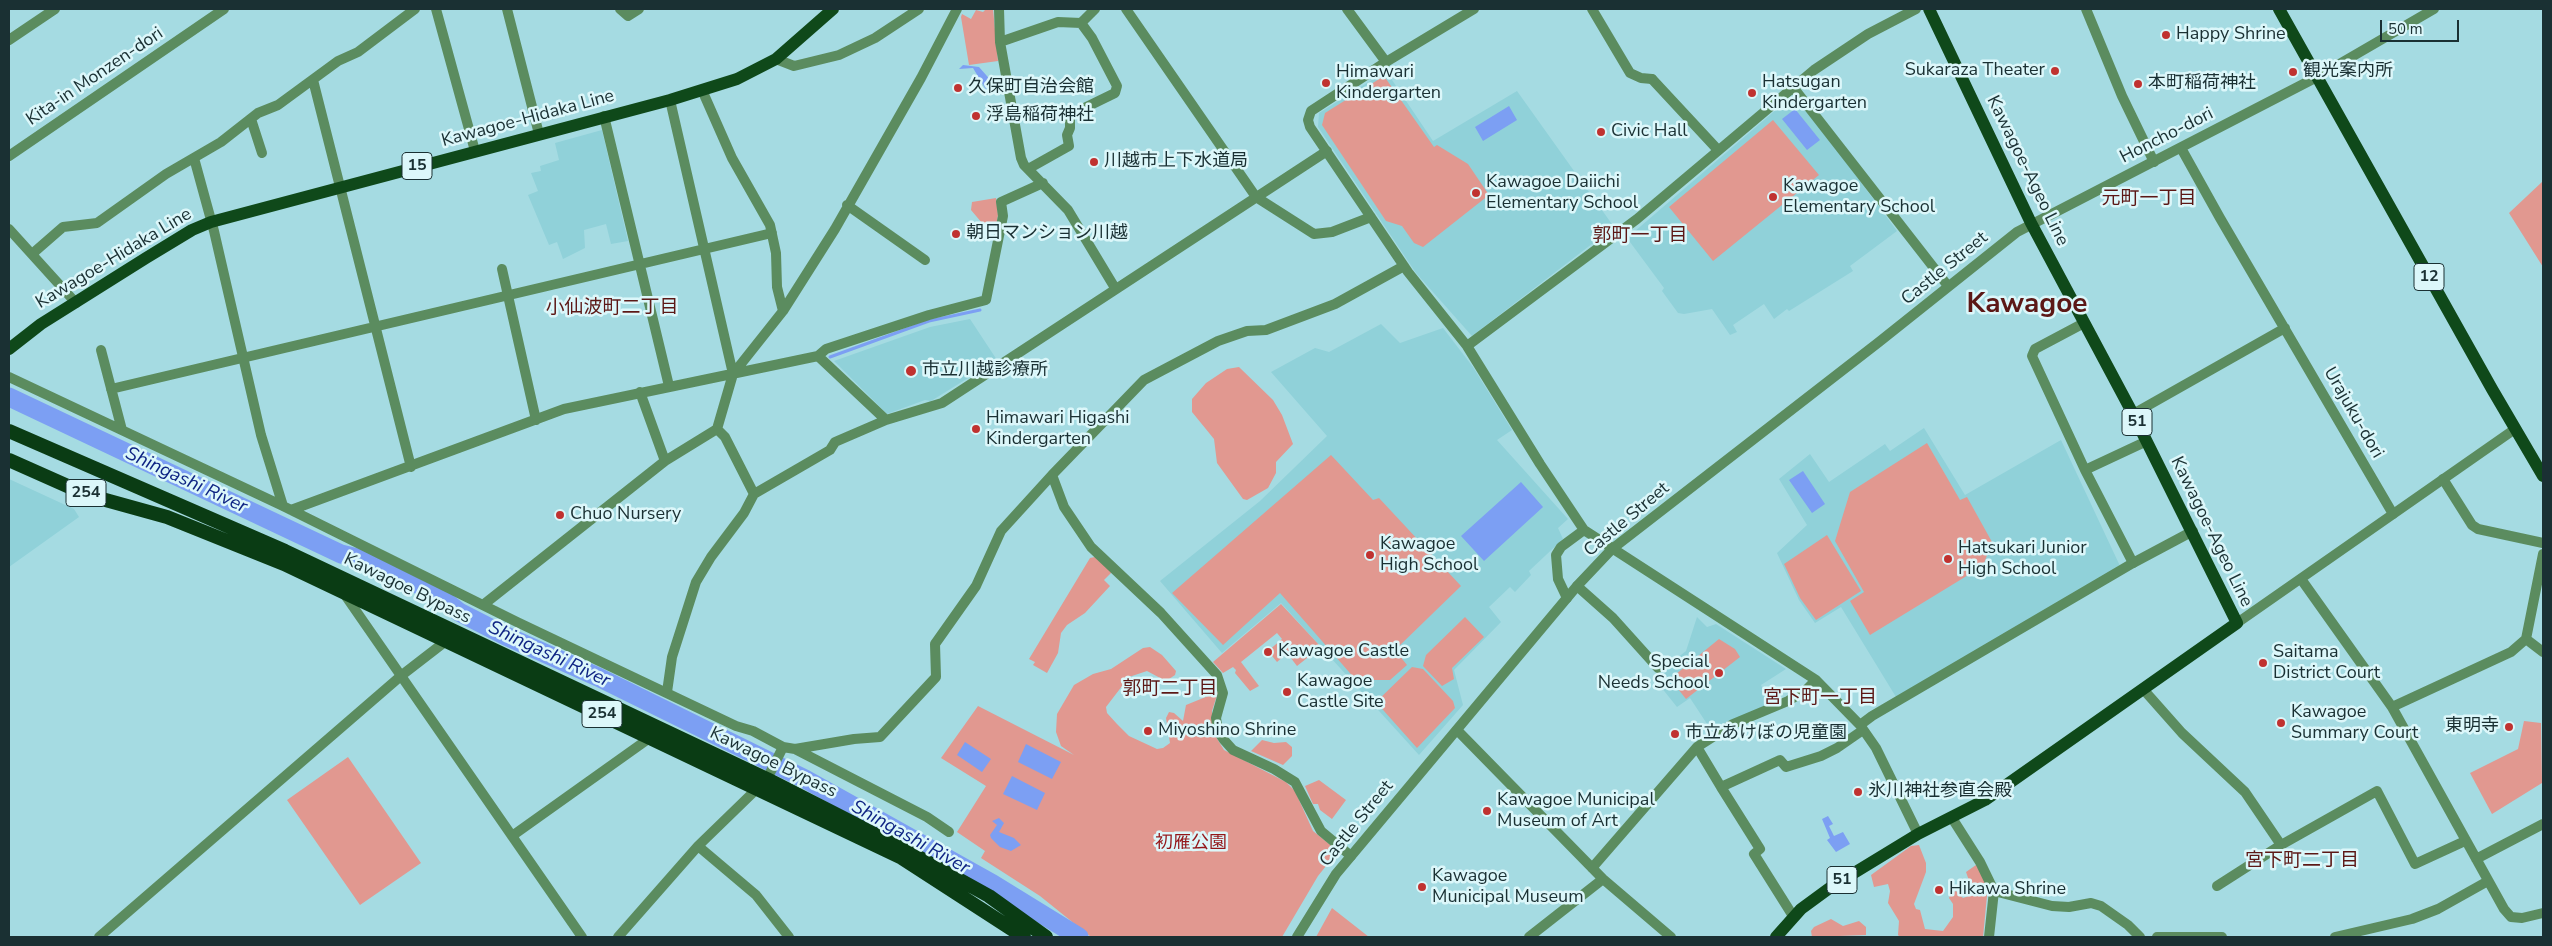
<!DOCTYPE html>
<html>
<head>
<meta charset="utf-8">
<style>
  body { margin:0 }
  #map { position:relative; width:2552px; height:946px; overflow:hidden; background:#a5dbe2; font-family:"Nunito Sans",sans-serif }
  canvas { display:block }
  .frame { position:absolute; inset:0; border:10px solid #1a3033; pointer-events:none }
  .scale { position:absolute; left:2380px; top:20px; width:79px; height:22px; box-sizing:border-box; border:2px solid #1a3033; border-top:0; padding-left:6px; font-size:15px; line-height:18px; white-space:nowrap; color:#1a3033; -webkit-text-stroke:4px #dcf7fa; paint-order:stroke }
</style>
</head>
<body>
<div id="map">
<canvas width="2552" height="946"></canvas>
<div class="frame"></div>
<div class="scale">50 m</div>
</div>
<script>
const g = document.querySelector('canvas').getContext('2d');
g.lineJoin = 'round';
function fill(path, color) { g.fillStyle = color; g.fill(path, 'evenodd'); }
const poly = rows => new Path2D(rows.map(r => 'M' + r).join(''));
function trace(path, color, width, dash) { g.strokeStyle = color; g.lineWidth = width; g.lineCap = dash ? 'butt' : 'round'; g.setLineDash(dash || []); g.stroke(path); }
function write(font, color, halo, rows, align = 'center') {
  g.font = font + ' "Nunito Sans","Noto Sans JP",sans-serif'; g.lineWidth = 5; g.setLineDash([]); g.textBaseline = 'middle'; g.strokeStyle = halo; g.fillStyle = color; for (const [text, x, y, turn = 0] of rows) {
    g.save(); g.translate(x, y); g.rotate((+turn || 0) * Math.PI / 180); g.textAlign = isNaN(turn) ? turn : align; if (halo) g.strokeText(text, 0, 0); g.fillText(text, 0, 0); g.restore();
  }
}
fill(poly([
  [1386,71,1433,141,1517,91,1614,227,1472,336,1416,273,1318,127,1319,113],
  [1785,102,1803,104,1897,231,1850,266,1853,271,1789,311,1787,309,1774,319,1764,304,1733,325,1737,332,1730,335,1712,309,1684,314,1678,313,1662,291,1664,288,1627,238],
  [602,130,628,241,611,244,606,224,584,230,585,248,563,259,557,242,549,245,528,195,538,191,531,173,541,171,540,166,559,160,555,143],
  [970,319,997,360,931,401,925,400,887,414,834,361,930,327],
  [1381,324,1400,343,1443,328,1473,367,1512,430,1497,440,1568,519,1558,528,1563,539,1529,571,1531,575,1515,592,1510,587,1489,607,1501,622,1454,670,1463,705,1419,755,1281,603,1222,653,1160,581,1260,501,1327,436,1271,372,1315,348,1329,352],
  [1924,428,1965,495,2061,440,2120,566,1896,697,1841,607,1815,623,1799,600,1777,553,1807,525,1779,479,1810,454,1829,482,1885,444,1890,451],
  [9,479,74,509,79,517,9,567],
  [1697,617,1707,627,1716,624,1786,669,1761,685,1770,704,1713,733,1690,698,1677,707,1653,677,1686,651]
]), '#90d1d9');
fill(poly([
  [986,9,993,9,998,61,969,65,961,17,962,14,971,19,976,10,983,12],
  [1384,76,1434,147,1437,145,1468,164,1489,195,1423,247,1414,243,1402,226,1386,221,1322,125,1325,113],
  [1773,120,1819,175,1713,261,1669,207],
  [2543,181,2543,267,2509,213],
  [996,198,998,215,996,226,982,223,971,210,972,202],
  [1239,367,1273,400,1282,415,1293,444,1276,462,1276,473,1268,488,1247,500,1243,499,1217,463,1214,439,1192,412,1192,399,1206,383,1227,369],
  [1927,443,1960,500,1967,497,1992,542,1983,566,1870,635,1850,601,1864,592,1835,541,1850,492],
  [1331,455,1373,500,1379,498,1461,586,1395,650,1407,665,1390,680,1356,680,1280,593,1223,645,1172,593],
  [1827,535,1861,591,1816,620,1800,598,1784,564],
  [1095,557,1112,572,1104,580,1110,586,1085,613,1067,625,1061,633,1058,653,1047,673,1033,665,1035,662,1029,659,1090,558],
  [1281,604,1321,647,1297,666,1287,653,1277,662,1268,651,1282,639,1277,633,1241,662,1259,686,1250,691,1235,673,1236,670,1233,667,1223,673,1213,662],
  [1465,617,1484,637,1452,668,1454,679,1442,686,1423,666,1426,655],
  [1719,639,1735,649,1740,657,1686,699,1670,679],
  [1150,647,1162,655,1176,671,1175,675,1169,679,1162,679,1147,671,1129,677,1106,707,1107,713,1117,724,1129,736,1157,749,1163,748,1170,743,1166,718,1169,712,1174,713,1183,721,1186,705,1218,692,1212,711,1212,724,1216,737,1224,750,1286,782,1295,791,1313,831,1338,851,1318,876,1282,937,1091,937,1040,896,981,858,985,851,957,832,986,786,941,758,978,706,1074,755,1061,746,1056,732,1057,714,1074,685,1093,674,1111,669,1143,648],
  [1412,667,1423,669,1453,701,1455,708,1417,748,1376,702],
  [2524,721,2541,723,2542,783,2492,814,2470,773,2518,749],
  [1262,740,1274,743,1286,742,1292,747,1292,756,1283,765,1251,751],
  [348,757,421,863,360,905,287,800],
  [1319,780,1346,800,1332,819,1320,810,1318,804,1313,804,1305,786],
  [1919,845,1926,863,1926,872,1914,904,1916,909,1920,910,1925,929,1943,931,1953,917,1953,904,1949,898,1951,893,1956,891,1963,898,1972,895,1973,892,1966,872,1976,865,1988,885,1983,937,1900,937,1898,935,1899,921,1888,903,1890,891,1888,884,1874,887,1871,875,1911,846],
  [1332,908,1369,937,1316,937],
  [1831,919,1843,926,1859,921,1866,927,1866,935,1812,937,1811,931,1814,927]
]), '#e19890');
fill(poly([
  [963,65,979,67,994,84,994,90,991,92,985,88,973,68,959,69],
  [1509,106,1517,120,1483,141,1475,127],
  [1795,109,1820,140,1807,150,1782,119],
  [1803,471,1825,504,1812,513,1789,480],
  [1521,482,1543,507,1484,561,1461,536],
  [965,742,991,759,982,772,957,755],
  [1026,744,1061,762,1052,779,1018,762],
  [1012,776,1045,793,1037,810,1003,794],
  [1828,816,1833,824,1829,826,1834,836,1843,832,1850,844,1836,852,1827,840,1830,838,1822,819],
  [999,818,1004,823,999,832,1014,838,1021,845,1011,851,1000,847,991,838,990,835,997,825,992,821]
]), '#7c9ff3');
trace(poly([
  [830,357,929,321,980,310]
]), '#7c9ff3', 3);
trace(poly([
  [9,397,341,554,374,562,435,593,459,612,506,636,598,677,805,779,993,884,1079,937]
]), '#7c9ff3', 19);
trace(poly([
  [436,9,475,151],
  [507,9,539,134],
  [620,9,628,16,639,9],
  [999,9,1000,42,1021,158,1024,165,1068,210,1115,288],
  [1126,9,1256,197,1314,234,1332,232,1371,217],
  [1474,9,1386,62,1311,111,1308,120,1310,127,1408,272,1467,346,1540,464,1584,530,1816,680,1860,725,1876,748,1918,834],
  [1592,9,1630,73,1641,78,1652,79],
  [2086,9,2122,96,2154,162],
  [9,40,55,9],
  [1000,42,1058,22,1081,23,1095,9],
  [776,59,794,66,839,55,875,38,919,9],
  [313,80,411,467],
  [1793,87,1948,286],
  [702,90,732,158,770,225,776,253,777,287,783,311],
  [670,100,733,374],
  [604,116,669,386],
  [251,119,262,153],
  [2181,148,2220,218,2393,514],
  [194,158,214,231,261,435,283,506],
  [1028,169,1069,146,1067,135,1070,128,1070,115,1115,93,1117,86,1092,38,1081,23],
  [847,205,925,260],
  [9,229,76,303],
  [32,254,63,227,97,223,166,174,221,142,258,113,278,105,338,61,358,52,415,9],
  [502,269,536,420],
  [1467,346,1637,219,1814,70,1868,34,1916,9],
  [101,350,122,430],
  [818,356,826,349,929,315,986,300,1003,216,1001,202,1043,183],
  [9,377,283,506,517,622,736,726,753,731,783,747,795,749,854,739,880,737,936,677,935,644,976,586,1001,531,1052,475],
  [111,389,772,233],
  [640,392,665,461],
  [2133,414,2285,328],
  [2443,479,2472,525,2478,529,2543,543],
  [754,494,830,450,835,442,886,420],
  [291,510,564,409,818,356,886,420,942,403,1327,151],
  [2543,554,2526,639,2543,652],
  [2301,579,2392,707,2504,909,2511,917,2522,918,2543,913],
  [1577,586,1613,618,1658,668],
  [345,595,582,937],
  [1567,598,1558,579,1556,555,1561,547,1584,530],
  [483,605,665,461,717,429,733,374,783,311,835,229,921,78,957,9],
  [2143,689,2182,733,2245,792,2281,845,2377,791,2415,864,2465,841],
  [667,692,672,657,696,582,711,557,744,513,754,494,725,437,717,429],
  [2392,707,2511,652,2526,639],
  [1860,725,1872,716,2133,563,2193,531],
  [1457,730,1603,879,1671,937],
  [1697,747,1721,787],
  [795,749,927,817,949,832],
  [1952,818,1980,862,1994,891,1989,937],
  [512,836,651,737],
  [698,846,756,895,789,937],
  [1351,856,1321,831,1295,782,1274,769,1233,750,1224,740,1218,731,1216,718,1223,693,1217,675,1161,613,1091,547,1064,507,1052,475,1144,380,1218,341,1247,331,1266,330,1335,304,1404,266],
  [2476,859,2543,824],
  [1592,868,1697,747,1733,724,1788,701,1806,690,1816,680],
  [2217,886,2281,845],
  [1994,891,2052,906,2069,907,2091,903,2101,906,2128,925,2140,937],
  [1793,916,1754,854,1760,849,1721,787,1780,760,1786,767,1821,756,1837,748,1863,730],
  [99,937,402,675,446,641],
  [618,937,698,846,767,779,783,747],
  [1529,937,1603,879],
  [2157,937,2222,937],
  [2335,937,2412,919,2438,909,2488,881]
]), '#5b8c5f', 10);
trace(poly([
  [1347,9,1386,62],
  [1652,79,1718,150],
  [9,156,224,9],
  [2084,323,2035,349,2032,356,2085,470,2133,563],
  [2085,470,2147,441],
  [2237,623,2515,429],
  [1297,937,1336,874,1577,586,1612,549,1879,342,2017,232,2317,77,2434,9]
]), '#5b8c5f', 10);
trace(poly([
  [2279,9,2492,389,2543,476],
  [9,349,41,324,146,258,192,230,211,222,670,100,737,79,776,59,833,9],
  [1776,937,1801,909,1831,887,1918,834,1985,800,2237,623,2133,414,2031,223,1929,9]
]), '#0f491a', 12);
trace(poly([
  [9,431,285,551,767,779,906,850,989,896,1046,937],
  [9,460,72,488,102,499,167,517,284,564,902,858,1024,937]
]), '#0a3c14', 14);
for (const [x, y, r, color] of [
  [2166,35,5,"#c03230"],
  [2055,71,5,"#c03230"],
  [2293,72,5,"#c03230"],
  [1326,83,5,"#c03230"],
  [2138,84,5,"#c03230"],
  [958,88,5,"#c03230"],
  [1752,93,5,"#c03230"],
  [976,116,5,"#c03230"],
  [1601,132,5,"#c03230"],
  [1094,162,5,"#c03230"],
  [1476,193,5,"#c03230"],
  [1773,197,5,"#c03230"],
  [956,234,5,"#c03230"],
  [911,371,6,"#c03230"],
  [976,429,5,"#c03230"],
  [560,515,5,"#c03230"],
  [1370,555,5,"#c03230"],
  [1948,559,5,"#c03230"],
  [1268,652,5,"#c03230"],
  [2263,663,5,"#c03230"],
  [1719,673,5,"#c03230"],
  [1287,692,5,"#c03230"],
  [2281,723,5,"#c03230"],
  [2509,727,5,"#c03230"],
  [1148,731,5,"#c03230"],
  [1675,734,5,"#c03230"],
  [1858,792,5,"#c03230"],
  [1487,811,5,"#c03230"],
  [1422,887,5,"#c03230"],
  [1939,890,5,"#c03230"]
]) { const dot = new Path2D(); dot.arc(x, y, r, 0, 2 * Math.PI); g.fillStyle = color; g.fill(dot); trace(dot, '#dcf7fa', 2); }
for (const [x, y, w] of [
  [417,166,30],
  [2429,277,30],
  [2137,422,30],
  [86,493,40],
  [602,714,40],
  [1842,880,30]
]) { const box = new Path2D(); box.roundRect(x - w / 2, y - 13.5, w, 27, 4); g.fillStyle = '#dcf7fa'; g.fill(box); trace(box, '#1a3033', 1); }
write('bold 16px', '#1a3033', null, [
  ["15",417,166],
  ["12",2429,277],
  ["51",2137,422],
  ["254",86,493],
  ["254",602,714],
  ["51",1842,880]
]);
write('18px', '#1a3033', '#dcf7fa', [
  ["Happy Shrine",2176,35],
  ["Sukaraza Theater",2045,71,"right"],
  ["観光案内所",2303,72],
  ["Himawari",1336,73],
  ["Kindergarten",1336,94],
  ["Hatsugan",1762,83],
  ["Kindergarten",1762,104],
  ["本町稲荷神社",2148,84],
  ["久保町自治会館",968,88],
  ["浮島稲荷神社",986,116],
  ["Civic Hall",1611,132],
  ["川越市上下水道局",1104,162],
  ["Kawagoe Daiichi",1486,183],
  ["Elementary School",1486,204],
  ["Kawagoe",1783,187],
  ["Elementary School",1783,208],
  ["朝日マンション川越",966,234],
  ["市立川越診療所",922,371],
  ["Himawari Higashi",986,419],
  ["Kindergarten",986,440],
  ["Chuo Nursery",570,515],
  ["Kawagoe",1380,545],
  ["High School",1380,566],
  ["Hatsukari Junior",1958,549],
  ["High School",1958,570],
  ["Kawagoe Castle",1278,652],
  ["Saitama",2273,653],
  ["District Court",2273,674],
  ["Special",1709,663,"right"],
  ["Needs School",1709,684,"right"],
  ["Kawagoe",1297,682],
  ["Castle Site",1297,703],
  ["Kawagoe",2291,713],
  ["Summary Court",2291,734],
  ["東明寺",2499,727,"right"],
  ["Miyoshino Shrine",1158,731],
  ["市立あけぼの児童園",1685,734],
  ["氷川神社参直会殿",1868,792],
  ["Kawagoe Municipal",1497,801],
  ["Museum of Art",1497,822],
  ["Kawagoe",1432,877],
  ["Municipal Museum",1432,898],
  ["Hikawa Shrine",1949,890]
], 'left');
write('18px', '#1a3033', '#dcf7fa', [
  ["Kita-in Monzen-dori",95,77,-34],
  ["Kawagoe-Hidaka Line",528,119,-15],
  ["Honcho-dori",2167,136,-27],
  ["Kawagoe-Ageo Line",2027,171,64],
  ["Kawagoe-Hidaka Line",114,259,-31],
  ["Castle Street",1945,269,-39],
  ["Urajuku-dori",2353,413,60],
  ["Castle Street",1627,520,-40],
  ["Kawagoe-Ageo Line",2211,532,64],
  ["Kawagoe Bypass",407,589,26],
  ["Kawagoe Bypass",773,763,26],
  ["Castle Street",1357,824,-51]
]);
write('18px', '#94171a', '#dcf7fa', [
  ["初雁公園",1191,844]
]);
write('19px', '#5c1816', '#dcf7fa', [
  ["元町一丁目",2149,199],
  ["郭町一丁目",1640,236],
  ["小仙波町二丁目",612,308],
  ["郭町二丁目",1170,689],
  ["宮下町一丁目",1820,698],
  ["宮下町二丁目",2302,861]
]);
write('italic 19px', '#0f2584', '#dcf7fa', [
  ["Shingashi River",186,481,25],
  ["Shingashi River",549,655,25],
  ["Shingashi River",910,838,29]
]);
write('bold 28px', '#5c1816', '#dcf7fa', [
  ["Kawagoe",2027,305]
]);
</script>
</body>
</html>
